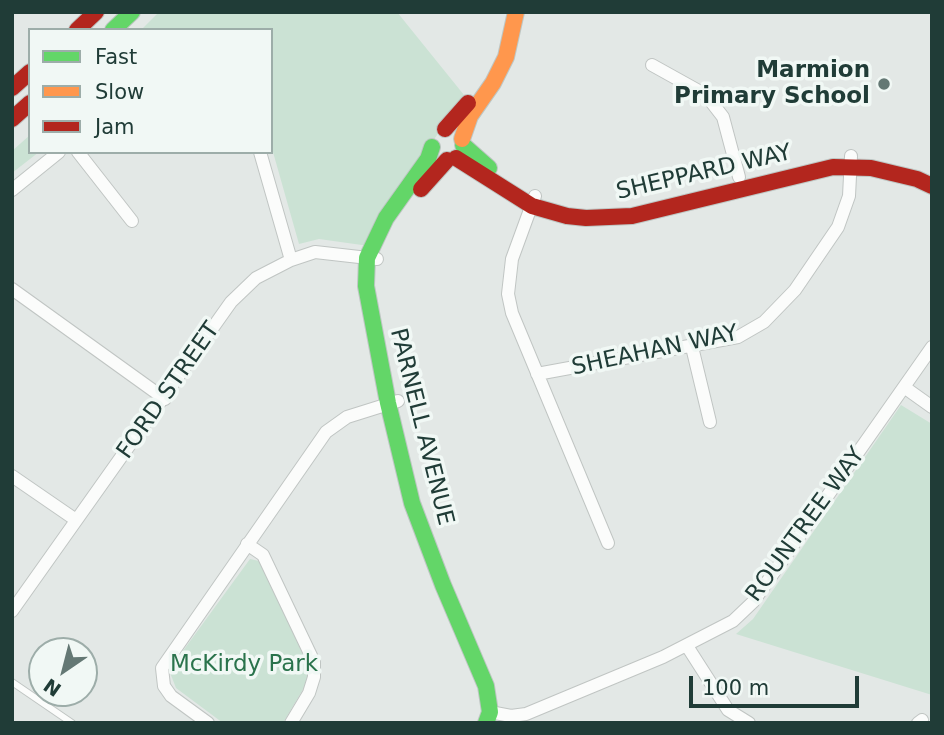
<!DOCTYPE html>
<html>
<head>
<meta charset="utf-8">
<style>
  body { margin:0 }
  #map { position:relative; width:944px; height:735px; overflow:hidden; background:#e3e8e6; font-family:"DejaVu Sans",sans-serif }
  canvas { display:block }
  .frame { position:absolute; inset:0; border:14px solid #203c37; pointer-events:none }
  .legend { position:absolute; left:28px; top:28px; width:245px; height:126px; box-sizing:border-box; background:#f1f8f5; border:2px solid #9dada9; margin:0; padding:9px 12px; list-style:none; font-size:21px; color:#203c37 }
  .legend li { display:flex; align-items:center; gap:14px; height:35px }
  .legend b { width:35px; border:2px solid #9dada9 }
  .north { position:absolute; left:28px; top:637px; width:70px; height:70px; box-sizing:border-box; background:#f1f8f5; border:2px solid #9dada9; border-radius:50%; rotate:215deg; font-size:19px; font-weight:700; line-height:28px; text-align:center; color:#203c37 }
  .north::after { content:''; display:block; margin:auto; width:24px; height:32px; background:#647874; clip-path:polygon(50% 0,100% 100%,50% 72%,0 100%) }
  .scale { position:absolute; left:689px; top:676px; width:170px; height:32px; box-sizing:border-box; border:4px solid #203c37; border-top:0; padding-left:9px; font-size:21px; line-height:24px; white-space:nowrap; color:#203c37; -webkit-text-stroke:5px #f1f8f5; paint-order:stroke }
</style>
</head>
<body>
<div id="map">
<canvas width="944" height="735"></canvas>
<div class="frame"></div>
<ul class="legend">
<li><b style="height:9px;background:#63d668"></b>Fast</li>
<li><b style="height:9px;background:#ff974d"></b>Slow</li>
<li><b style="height:9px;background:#b3261e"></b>Jam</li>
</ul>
<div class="north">N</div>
<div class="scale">100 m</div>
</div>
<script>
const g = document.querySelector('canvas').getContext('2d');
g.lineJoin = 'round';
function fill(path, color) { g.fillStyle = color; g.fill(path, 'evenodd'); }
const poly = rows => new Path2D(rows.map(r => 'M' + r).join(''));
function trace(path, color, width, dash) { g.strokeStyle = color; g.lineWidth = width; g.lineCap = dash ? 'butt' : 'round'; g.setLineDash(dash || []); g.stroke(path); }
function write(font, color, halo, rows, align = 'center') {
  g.font = font + ' "DejaVu Sans",sans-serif'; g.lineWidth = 7; g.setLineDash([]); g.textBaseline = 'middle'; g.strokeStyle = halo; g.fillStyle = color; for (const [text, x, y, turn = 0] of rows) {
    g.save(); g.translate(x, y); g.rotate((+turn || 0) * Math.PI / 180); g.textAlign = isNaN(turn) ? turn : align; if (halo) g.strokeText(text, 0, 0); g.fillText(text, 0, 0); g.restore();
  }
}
fill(poly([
  [159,12,397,12,464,95,379,221,369,246,319,239,299,244,271,145,271,30,141,30],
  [30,135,30,152,39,152,12,173,12,151],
  [901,405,932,424,932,695,736,634,753,619],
  [250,559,259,561,306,660,308,681,283,723,223,723,176,688,169,670]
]), '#cbe2d4');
const lane = poly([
  [12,682,72,723]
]);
const street = poly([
  [652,65,706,95,723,117,739,177],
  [78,152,132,221],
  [260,152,291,260],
  [12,190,59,152],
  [535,196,512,259,508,294,512,313,608,543],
  [12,289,165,399],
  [692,347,710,422],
  [537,374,738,337,764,322,795,290,838,227,849,196,851,156],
  [904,387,932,407],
  [12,476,76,520],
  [247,544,263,555,314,662,314,677,309,693,291,723],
  [12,611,231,302,256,278,291,260,315,252,377,259],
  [687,646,728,710,749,723],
  [490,712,511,716,526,714,663,657,733,621,753,602,932,347],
  [208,723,171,696,164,686,162,668,326,432,347,417,398,401],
  [918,723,922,720]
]);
const fast = poly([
  [113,30,132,12],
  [463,145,489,168],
  [432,147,428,159,386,218,376,239,367,258,366,286,388,403,412,503,443,585,486,686,490,712,486,723]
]);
const slow = poly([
  [462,139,470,116,493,83,506,57,516,12]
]);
const jam = poly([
  [77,30,96,12],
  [12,88,30,72],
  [12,119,30,103],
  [445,129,468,103],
  [456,158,532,206,567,216,586,218,632,216,833,167,871,168,917,179,932,186],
  [421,189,447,160]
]);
trace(lane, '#c0c5c3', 8);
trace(street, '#c0c5c3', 14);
trace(fast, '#bec6c3', 18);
trace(slow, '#bec6c3', 18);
trace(jam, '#bec6c3', 18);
trace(lane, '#fbfcfb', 6);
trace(street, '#fbfcfb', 12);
trace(fast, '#63d668', 16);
trace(slow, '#ff974d', 16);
trace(jam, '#b3261e', 16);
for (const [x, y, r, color] of [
  [884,84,7,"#647874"]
]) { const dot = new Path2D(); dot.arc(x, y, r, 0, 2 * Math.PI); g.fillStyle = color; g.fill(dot); trace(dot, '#f1f8f5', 2.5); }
write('bold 23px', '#203c37', '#f1f8f5', [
  ["Marmion",870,71],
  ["Primary School",870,97]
], 'right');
write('23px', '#203c37', '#f1f8f5', [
  ["SHEPPARD WAY",704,173,-13],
  ["SHEAHAN WAY",655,351,-12],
  ["FORD STREET",169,391,-55],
  ["PARNELL AVENUE",421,427,76],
  ["ROUNTREE WAY",806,525,-54]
]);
write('23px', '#2a734c', '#f1f8f5', [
  ["McKirdy Park",244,665]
]);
</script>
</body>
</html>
